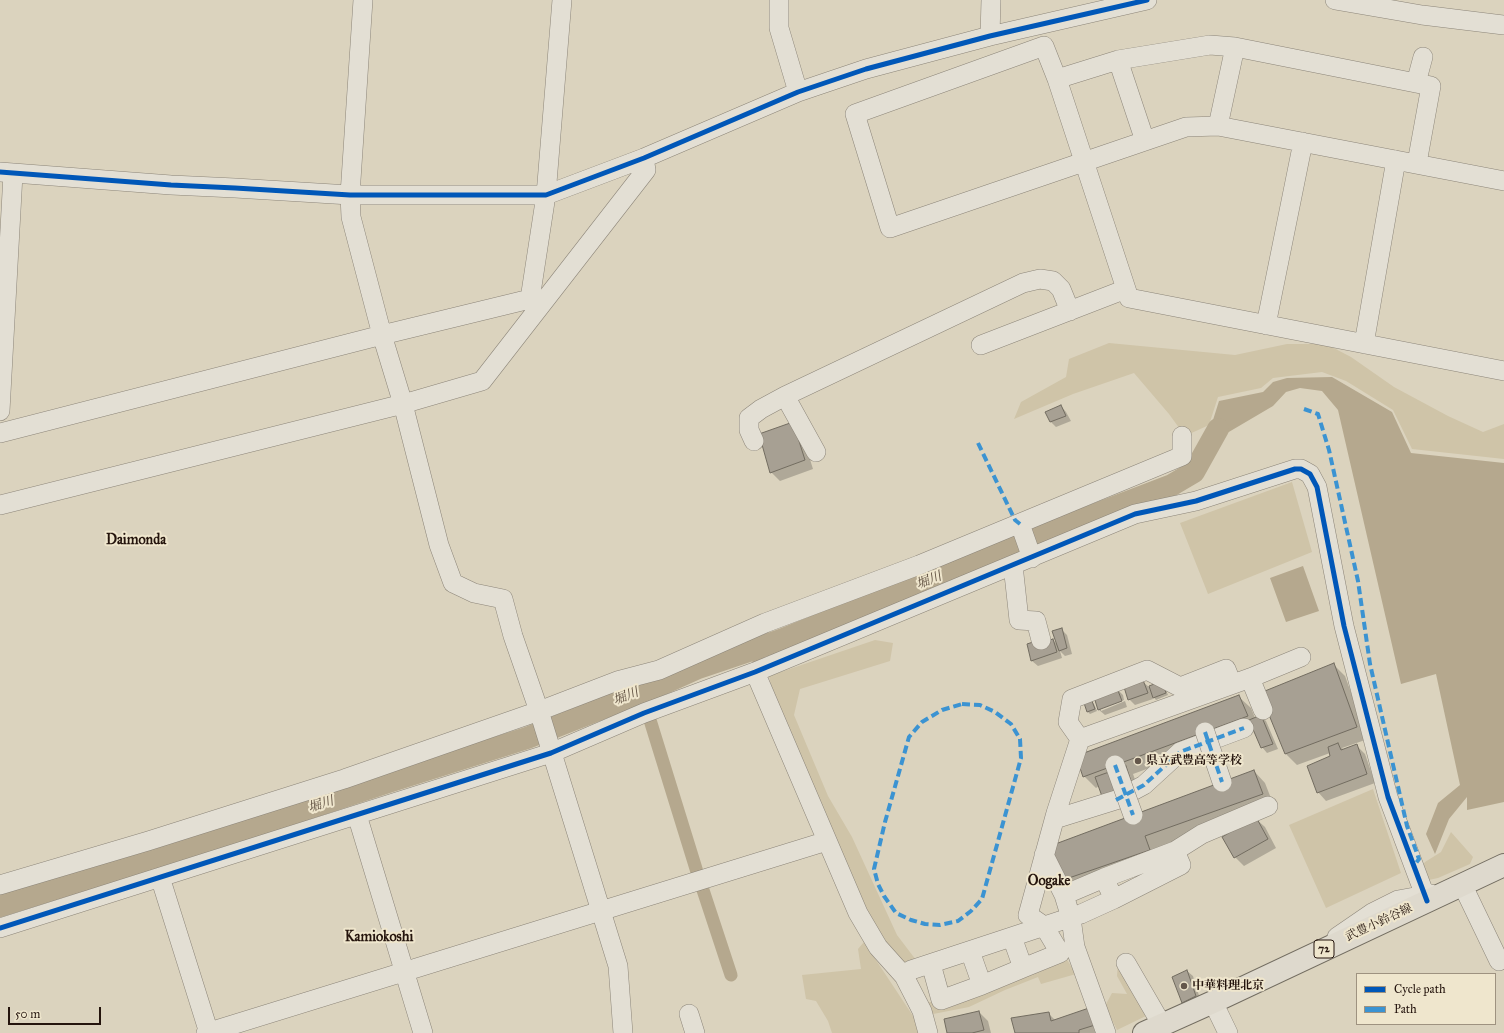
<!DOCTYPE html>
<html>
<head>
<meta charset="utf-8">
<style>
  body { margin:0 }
  #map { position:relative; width:1504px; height:1033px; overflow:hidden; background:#dbd3be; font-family:"IM FELL Great Primer",serif }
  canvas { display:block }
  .legend { position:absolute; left:1356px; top:973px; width:140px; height:52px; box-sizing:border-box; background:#efe6cd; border:1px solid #9e9280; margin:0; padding:5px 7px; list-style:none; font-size:12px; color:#24140d }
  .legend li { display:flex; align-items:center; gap:8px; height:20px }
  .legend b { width:20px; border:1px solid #9e9280 }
  .scale { position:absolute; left:8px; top:1007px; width:93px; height:18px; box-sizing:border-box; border:2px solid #24140d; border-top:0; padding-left:5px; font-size:12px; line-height:14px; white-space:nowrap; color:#24140d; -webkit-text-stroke:3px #efe6cd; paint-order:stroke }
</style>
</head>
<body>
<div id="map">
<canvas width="1504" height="1033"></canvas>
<ul class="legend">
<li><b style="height:5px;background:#0057b8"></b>Cycle path</li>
<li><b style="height:5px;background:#3b93d2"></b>Path</li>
</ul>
<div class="scale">50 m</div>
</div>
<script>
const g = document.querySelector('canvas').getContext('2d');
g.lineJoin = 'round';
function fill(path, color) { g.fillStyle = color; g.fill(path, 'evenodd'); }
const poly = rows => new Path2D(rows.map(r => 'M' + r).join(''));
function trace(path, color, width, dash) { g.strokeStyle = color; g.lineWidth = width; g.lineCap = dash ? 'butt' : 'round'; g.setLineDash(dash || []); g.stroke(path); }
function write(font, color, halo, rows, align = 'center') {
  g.font = font + ' "IM FELL Great Primer","Noto Serif JP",serif'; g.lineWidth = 4; g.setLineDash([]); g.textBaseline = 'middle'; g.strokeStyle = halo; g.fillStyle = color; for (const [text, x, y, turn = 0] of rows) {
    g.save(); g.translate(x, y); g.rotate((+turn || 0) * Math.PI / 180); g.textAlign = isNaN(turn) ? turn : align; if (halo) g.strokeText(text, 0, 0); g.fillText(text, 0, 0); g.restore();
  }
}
fill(poly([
  [1109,343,1235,355,1287,344,1326,344,1351,357,1394,387,1448,416,1483,432,1504,424,1504,459,1412,449,1393,410,1346,381,1322,372,1273,378,1261,388,1218,397,1209,425,1185,436,1169,414,1134,373,1073,394,1014,419,1021,402,1066,377,1069,359],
  [1292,482,1312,552,1208,594,1180,523],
  [875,640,893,643,890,661,800,689,794,715,828,796,852,837,897,935,916,960,906,967,883,945,856,889,773,696,769,676],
  [1373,789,1401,873,1326,908,1289,825],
  [1451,832,1473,857,1470,864,1438,878,1424,881,1419,872,1425,862,1441,852],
  [864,942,921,1028,922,1033,832,1033,828,1021,816,1001,806,999,802,975,861,969,858,949],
  [1066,958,1076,974,1041,984,1038,977,1005,990,969,1007,928,1015,923,1003,965,997],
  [1118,963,1150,1014,1117,1030,1105,1006,1112,993,1127,994,1117,976]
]), '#cfc4a8');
fill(poly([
  [1332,377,1392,412,1411,453,1504,463,1504,802,1467,810,1467,797,1449,819,1435,854,1426,834,1438,803,1460,785,1436,674,1401,684,1338,410,1322,391,1300,388,1286,392,1273,406,1222,436,1213,420,1219,401,1263,392,1273,382,1287,378],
  [1303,566,1319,611,1286,622,1270,578]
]), '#b5a88e');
fill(poly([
  [1061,406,1066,412,1071,421,1056,427,1051,422],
  [801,431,813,469,780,481,771,472],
  [1061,629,1067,635,1072,654,1065,656,1060,651,1062,658,1038,666,1032,661,1053,640,1058,645],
  [1333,664,1345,676,1368,739,1342,748,1344,750,1356,745,1365,754,1375,783,1326,801,1318,792,1331,756,1330,753,1297,765,1286,754],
  [1143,682,1149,687,1162,682,1164,685,1168,695,1156,700,1152,695,1153,699,1135,705,1129,699],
  [1117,689,1123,695,1124,700,1101,708,1101,711,1125,701,1127,707,1105,715,1099,710,1095,697],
  [1239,697,1251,708,1255,718,1261,716,1266,721,1278,749,1267,753,1262,747,1254,730,1133,774,1141,796,1099,786,1096,788,1084,776],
  [1092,702,1094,704,1097,711,1090,714,1088,712],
  [1254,771,1265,783,1274,806,1076,891,1064,879],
  [1256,819,1265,827,1276,848,1244,866,1235,857],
  [1187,971,1193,976,1201,1002,1188,1008,1183,1002],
  [1089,1009,1105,1033,1016,1033,1048,1013,1056,1021],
  [979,1012,988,1021,991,1033,948,1033]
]), '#0003');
trace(poly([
  [755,649,760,664],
  [639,694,645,706],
  [650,720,697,872],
  [703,890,731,975]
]), '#b5a88e', 13);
trace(poly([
  [0,906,213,840,388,782,527,738,656,687,698,668,781,640,1036,537,1172,485,1194,472,1218,429]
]), '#b5a88e', 22);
const building = poly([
  [1061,405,1066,416,1050,422,1045,412,1061,405],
  [793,422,805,460,770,473,759,434,793,422],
  [1062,628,1067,648,1059,651,1052,631,1062,628],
  [1053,639,1057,652,1031,661,1027,644,1036,641,1037,644,1053,639],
  [1334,663,1357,727,1285,754,1260,693,1334,663],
  [1143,680,1148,693,1128,700,1124,687,1143,680],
  [1162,681,1166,693,1153,698,1149,686,1162,681],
  [1117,688,1122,701,1098,710,1094,697,1117,688],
  [1239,695,1248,716,1083,777,1076,756,1239,695],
  [1092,701,1095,709,1087,712,1084,703,1092,701],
  [1261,715,1273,744,1261,748,1249,720,1261,715],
  [1338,743,1341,750,1357,744,1367,774,1317,793,1307,766,1330,756,1328,747,1338,743],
  [1126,766,1133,787,1103,799,1095,777,1126,766],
  [1254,770,1263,794,1145,836,1150,850,1063,880,1050,846,1254,770],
  [1256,817,1268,839,1234,858,1222,837,1256,817],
  [1187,970,1196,996,1182,1003,1172,977,1187,970],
  [1089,1008,1095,1025,1079,1030,1079,1033,1015,1033,1011,1018,1049,1012,1051,1021,1089,1008],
  [979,1011,984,1030,972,1033,947,1033,944,1019,979,1011]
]);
fill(building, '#a7a093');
trace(building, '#726c60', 1);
const minor = poly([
  [363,0,350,195,351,217,382,335,403,404,439,545,453,583,474,593,503,599,513,636,539,711,618,966,623,1033],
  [779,0,779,28,798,92],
  [1335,0,1422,15,1504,25],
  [990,36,991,0],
  [1118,60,1145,141],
  [1057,79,1044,46,855,114,890,228,1186,127,1218,126,1504,181],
  [1416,83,1423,57],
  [1218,126,1235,47],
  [1417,163,1431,86,1235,47,1210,45,1118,60,1057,79,1129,298,1504,371],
  [0,172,171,185,235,188,350,195,546,195,644,158,798,92,866,69,990,36,1147,0],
  [1266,325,1303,142],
  [1364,344,1396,160],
  [981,345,1126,289],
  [785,396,816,452],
  [0,411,13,174],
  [0,433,382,335,530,299,546,195,562,0],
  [754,441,749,430,749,418,761,409,785,396,1023,283,1040,279,1053,281,1061,289,1070,311],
  [0,505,403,404,482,381,646,170,644,158],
  [1020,524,1032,558],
  [1013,565,1019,620,1036,621,1041,640],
  [755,672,858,913,878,947,904,976,922,1011,928,1033],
  [1250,678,1263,710],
  [1080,739,1068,722,1072,699,1147,670,1180,687,1226,669,1232,684],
  [357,815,423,1033],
  [1055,819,1116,800,1144,785,1180,752,1244,728],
  [1044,855,1064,895,1071,918,1075,947,1106,1033],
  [160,877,209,1033],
  [1462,884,1499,961],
  [0,885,148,841,344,779,539,711,617,681,659,670,765,623,919,565,1182,456,1182,436],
  [1064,895,1104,878,1175,851,1202,834,1268,806],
  [1114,899,1181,865,1175,851],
  [0,928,551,753,644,713,755,672,1135,514,1196,501,1295,469,1301,469,1310,474,1317,487,1344,626,1388,797,1427,901],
  [1337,937,1372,913,1398,900,1431,894],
  [970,951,982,985,1023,968,1012,937],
  [1126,963,1162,1025],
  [931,964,941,1000,982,985],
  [1023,968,1060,953,1044,926,1028,915,1056,813,1080,739,1250,678,1301,657],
  [904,976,911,970,1081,914,1114,899,1104,878],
  [1213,1002,1228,1033],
  [689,1014,695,1033],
  [206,1033,827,841]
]);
const major = poly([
  [1144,1033,1213,1002,1504,865]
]);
trace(minor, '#8c8579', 20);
trace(major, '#726c60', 24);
trace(minor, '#e3dfd4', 19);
trace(major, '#ded9cd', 22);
const minorBridge = poly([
  [1205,732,1222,782],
  [1115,765,1133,815]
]);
trace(minorBridge, '#8c8579', 20, []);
trace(minorBridge, '#e3dfd4', 19);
trace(poly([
  [1304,409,1318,414,1329,450,1358,581,1370,664,1407,826,1419,859,1413,867],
  [978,443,1015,520,1020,524],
  [962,704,980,705,995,712,1011,724,1020,739,1021,758,982,899,971,911,958,921,940,925,925,924,911,920,896,913,884,896,878,884,874,869,885,822,909,737,922,722,942,710,962,704],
  [1205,732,1222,782],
  [1115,765,1133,815],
  [1116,800,1144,785,1180,752,1244,728]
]), '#3b93d2', 4, [8, 4]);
trace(poly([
  [0,172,171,185,235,188,350,195,546,195,644,158,798,92,866,69,990,36,1147,0],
  [0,928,551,753,644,713,755,672,1135,514,1196,501,1295,469,1301,469,1310,474,1317,487,1344,626,1388,797,1427,901]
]), '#0057b8', 5);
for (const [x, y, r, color] of [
  [1138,761,4,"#64574b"],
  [1184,986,4,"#64574b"]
]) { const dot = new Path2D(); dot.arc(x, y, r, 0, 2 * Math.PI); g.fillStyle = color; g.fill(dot); trace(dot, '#efe6cd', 1.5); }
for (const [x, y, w] of [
  [1324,949,20]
]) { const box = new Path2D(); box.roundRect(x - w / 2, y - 9, w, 18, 3); g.fillStyle = '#efe6cd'; g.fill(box); trace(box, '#24140d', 1); }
write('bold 11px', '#24140d', null, [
  ["72",1324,949]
]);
write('bold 12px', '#24140d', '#efe6cd', [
  ["県立武豊高等学校",1146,761],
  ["中華料理北京",1192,986]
], 'left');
write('12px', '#24140d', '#efe6cd', [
  ["武豊小鈴谷線",1379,923,-25]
]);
write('italic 13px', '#584839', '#efe6cd', [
  ["堀川",929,581,-22],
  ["堀川",626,697,-22],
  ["堀川",321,805,-18]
]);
write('bold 14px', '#24140d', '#efe6cd', [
  ["Daimonda",136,541],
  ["Oogake",1049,882],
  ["Kamiokoshi",379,938]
]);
</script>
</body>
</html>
